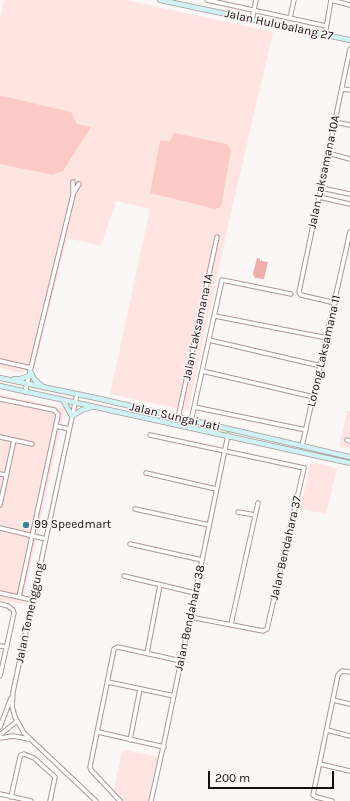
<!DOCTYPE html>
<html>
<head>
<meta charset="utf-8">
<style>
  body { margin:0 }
  #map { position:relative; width:350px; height:801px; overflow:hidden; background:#fcf7f7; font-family:Karla,sans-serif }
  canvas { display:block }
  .scale { position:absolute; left:208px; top:771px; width:126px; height:18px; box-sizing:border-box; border:2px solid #160e0e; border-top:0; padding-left:5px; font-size:12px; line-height:14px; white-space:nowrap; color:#160e0e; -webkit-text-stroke:3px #fcf7f7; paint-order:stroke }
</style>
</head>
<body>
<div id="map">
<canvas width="350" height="801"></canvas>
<div class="scale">200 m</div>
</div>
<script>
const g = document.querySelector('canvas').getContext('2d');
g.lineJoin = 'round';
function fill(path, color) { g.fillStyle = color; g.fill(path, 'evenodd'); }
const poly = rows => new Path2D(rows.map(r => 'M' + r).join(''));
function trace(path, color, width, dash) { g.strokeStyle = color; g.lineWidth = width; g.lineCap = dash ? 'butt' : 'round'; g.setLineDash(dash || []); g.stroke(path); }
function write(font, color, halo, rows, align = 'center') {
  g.font = font + ' Karla,sans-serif'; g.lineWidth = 3; g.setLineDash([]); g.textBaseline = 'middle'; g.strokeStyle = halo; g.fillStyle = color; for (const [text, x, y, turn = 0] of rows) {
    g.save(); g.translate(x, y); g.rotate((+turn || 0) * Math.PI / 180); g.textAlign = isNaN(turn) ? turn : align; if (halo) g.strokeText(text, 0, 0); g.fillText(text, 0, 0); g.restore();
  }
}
fill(poly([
  [4,0,126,0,273,32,228,226,188,411,110,394,150,209,116,201,101,246,67,238,35,367,21,373,0,368,0,18],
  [0,394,65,409,22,604,0,600],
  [347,411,350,411,350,449,339,447],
  [311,462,337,468,326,514,300,509],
  [125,750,159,757,149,801,122,801,113,793,122,752]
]), '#ffe5e2');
fill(poly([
  [2,96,71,112,77,124,91,127,63,171,53,175,0,164,0,97],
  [174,133,227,144,231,150,221,207,215,209,150,193,160,141,170,141]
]), '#fccac7');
fill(poly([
  [257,258,260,259,260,262,262,260,262,261,268,262,264,279,255,278,253,274]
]), '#f0aca8');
const street = poly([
  [207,0,326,26],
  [331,0,350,5],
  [290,18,294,0],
  [252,20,256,0],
  [325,35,331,0],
  [342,89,350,90],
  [335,122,350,125],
  [328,153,350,159],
  [321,188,350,194],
  [73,194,79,184],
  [319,197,350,204],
  [335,303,301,295,299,292,350,49],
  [215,316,327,338],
  [209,340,321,366],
  [0,361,31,368],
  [202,371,314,397],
  [25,392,73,195,73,182],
  [77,394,13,692,12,706,15,717,24,733,96,801],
  [0,399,54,410,58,414,57,420,19,597],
  [194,407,306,430],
  [178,418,217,237],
  [191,421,222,280,291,294],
  [56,426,69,429],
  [150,435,304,468,267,629,263,631,258,630,190,617],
  [0,437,32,444],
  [347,440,350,441],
  [302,446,350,232],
  [146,473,216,489],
  [0,474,6,475],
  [0,505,14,440],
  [135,509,209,525],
  [238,512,255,515],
  [0,528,46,539],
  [130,544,202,560],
  [124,576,195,593],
  [0,593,32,600],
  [0,604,8,606,13,610,14,613,0,676],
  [231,624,258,503],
  [0,646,7,647],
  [147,653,160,585],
  [108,682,174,696],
  [333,700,350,704],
  [0,727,11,698],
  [327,730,350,736],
  [98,732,164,747],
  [0,735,17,721],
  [0,738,13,736,29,739],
  [130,740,140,689],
  [320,764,350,771],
  [0,794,31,801],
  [11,797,20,757,21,755,24,754,34,758,55,777,50,801],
  [120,801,91,770,90,767,114,649,118,647,181,661],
  [151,801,164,743,228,435],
  [332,801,316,797,313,795,338,675,342,671,350,672]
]);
const secondary = poly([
  [160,0,350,40],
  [30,371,34,379,43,387],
  [0,378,96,398,350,457],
  [14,379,20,379,29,376],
  [0,386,350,463],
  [63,400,72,416,82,410,92,407]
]);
trace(street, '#ab9694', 5.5);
trace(secondary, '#ab9694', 6);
trace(street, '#fff', 3.5);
trace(secondary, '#cff2f5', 4.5);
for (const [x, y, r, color] of [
  [26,525,4,"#3c848b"]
]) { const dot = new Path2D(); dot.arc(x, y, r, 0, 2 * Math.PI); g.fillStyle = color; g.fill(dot); trace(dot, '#fcf7f7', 1.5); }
write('12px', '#160e0e', '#fcf7f7', [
  ["Jalan Hulubalang 27",279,25,12],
  ["Jalan Laksamana 10A",324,172,-78],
  ["Jalan Laksamana 1A",198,327,-78],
  ["Lorong Laksamana 11",324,351,-77],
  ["Jalan Sungai Jati",175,417,13],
  ["Jalan Bendahara 37",286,548,-77],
  ["Jalan Temenggung",30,613,-78],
  ["Jalan Bendahara 38",190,618,-78]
]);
write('12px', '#160e0e', '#fcf7f7', [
  ["99 Speedmart",34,525]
], 'left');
</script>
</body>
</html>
